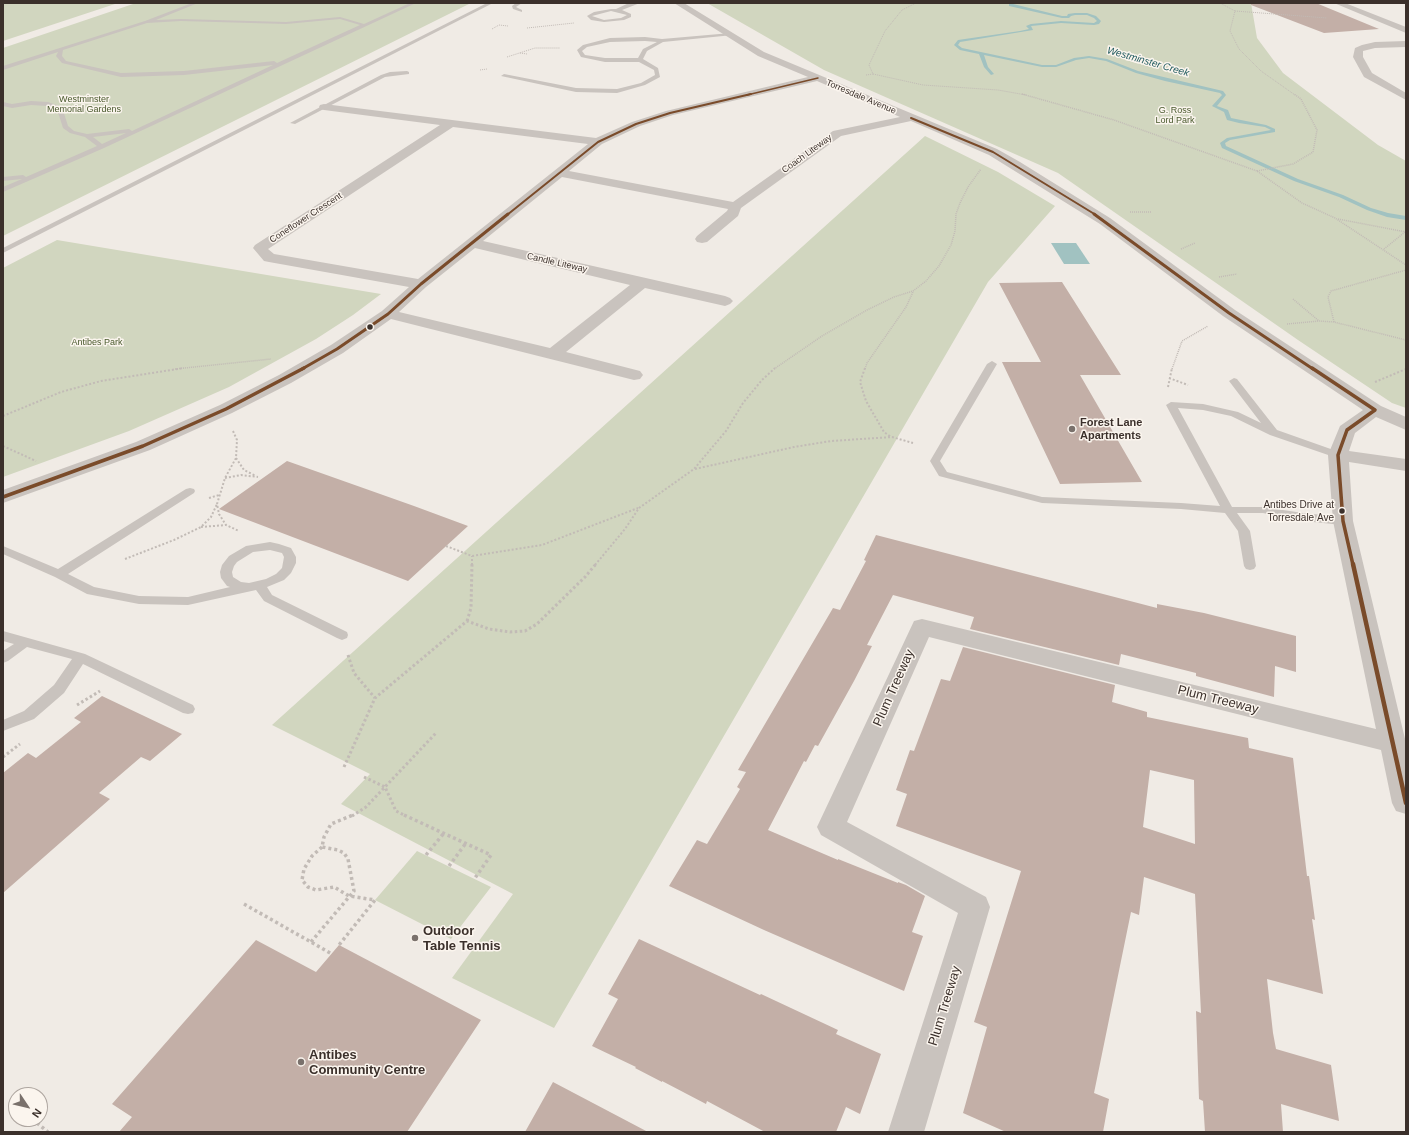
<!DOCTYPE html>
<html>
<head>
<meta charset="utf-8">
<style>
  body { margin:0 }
  #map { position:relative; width:1409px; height:1135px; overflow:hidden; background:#f0ebe5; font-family:Helvetica,sans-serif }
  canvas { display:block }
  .frame { position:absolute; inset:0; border:4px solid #3b302b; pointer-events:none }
  .north { position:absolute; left:8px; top:1087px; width:40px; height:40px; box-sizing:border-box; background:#fbf5ee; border:1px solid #aea6a0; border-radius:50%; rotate:125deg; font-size:11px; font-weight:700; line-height:16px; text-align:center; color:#3b302b }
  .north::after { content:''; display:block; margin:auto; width:14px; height:18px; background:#7a716c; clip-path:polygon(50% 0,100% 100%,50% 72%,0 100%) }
</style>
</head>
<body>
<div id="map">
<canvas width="1409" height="1135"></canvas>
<div class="frame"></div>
<div class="north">N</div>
</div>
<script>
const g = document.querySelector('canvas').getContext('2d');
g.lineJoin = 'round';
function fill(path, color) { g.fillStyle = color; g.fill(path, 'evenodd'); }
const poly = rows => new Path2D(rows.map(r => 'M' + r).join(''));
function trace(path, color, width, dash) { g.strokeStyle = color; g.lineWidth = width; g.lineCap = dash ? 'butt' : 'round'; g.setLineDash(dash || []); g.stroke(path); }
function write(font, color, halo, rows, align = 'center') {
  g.font = font + ' Helvetica,sans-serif'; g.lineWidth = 3; g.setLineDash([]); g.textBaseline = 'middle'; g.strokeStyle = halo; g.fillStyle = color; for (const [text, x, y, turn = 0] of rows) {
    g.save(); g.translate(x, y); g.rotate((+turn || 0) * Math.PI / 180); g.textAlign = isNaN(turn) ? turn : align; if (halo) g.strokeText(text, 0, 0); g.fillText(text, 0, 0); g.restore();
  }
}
fill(poly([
  [3,3,118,3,3,41],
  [136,3,471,3,3,236,3,48],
  [707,3,1251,3,1257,38,1283,73,1378,145,1406,161,1406,408,1392,403,1298,340,1058,173,824,70],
  [925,136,998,172,1055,206,988,282,554,1028,452,978,513,894,341,804,370,774,272,725],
  [57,240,381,294,353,315,316,339,229,387,129,431,3,477,3,268],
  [417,851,491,887,451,939,375,900]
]), '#d1d6bf');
fill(poly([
  [1051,243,1076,243,1090,264,1064,264]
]), '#a1c2c1');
fill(poly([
  [1009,3,1062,16,1067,16,1068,14,1075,13,1087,13,1096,16,1101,21,1099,24,1094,25,1061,23,1031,26,1033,30,960,42,958,45,962,48,1042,65,1056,65,1074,58,1089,56,1107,59,1138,71,1223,91,1226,95,1217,106,1228,110,1231,118,1266,125,1275,129,1275,132,1230,140,1225,143,1226,146,1298,179,1343,195,1371,208,1388,213,1406,216,1406,220,1387,217,1367,210,1339,197,1294,181,1222,148,1220,143,1227,138,1271,130,1265,127,1239,123,1227,120,1224,112,1212,106,1222,95,1220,93,1165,81,1136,73,1106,61,1089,58,1076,60,1056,67,1042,67,984,55,988,67,994,74,991,75,984,67,979,54,960,50,954,45,958,40,1020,31,1029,29,1026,26,1031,24,1061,21,1094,23,1097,21,1094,18,1087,15,1075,15,1071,16,1069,18,1062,18,1009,6,1009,3]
]), '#a1c2c1');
fill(poly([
  [1251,3,1316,3,1379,29,1324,33,1251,5],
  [1062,282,1121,375,1080,375,1142,482,1060,484,1002,362,1041,362,999,283],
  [287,461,414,506,468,526,408,581,219,509],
  [876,535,1157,608,1157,604,1204,613,1296,636,1296,672,1275,666,1274,697,1196,676,1196,673,1121,654,1119,665,970,629,974,617,893,595,867,645,872,646,854,681,818,746,815,745,806,762,804,761,768,830,838,860,838,859,898,883,898,882,906,885,925,896,912,932,923,936,904,991,764,930,669,886,697,840,707,844,740,789,737,787,746,772,738,770,833,608,840,610,866,561,864,560],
  [963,647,1115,685,1112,702,1147,712,1147,717,1248,738,1249,748,1293,758,1307,876,1309,876,1315,920,1312,919,1323,994,1267,979,1273,1033,1276,1049,1331,1065,1339,1121,1281,1104,1283,1132,1205,1132,1203,1101,1199,1099,1196,1011,1201,1013,1195,894,1144,877,1139,915,1131,912,1094,1093,1109,1099,1103,1132,1006,1132,963,1113,987,1027,974,1022,1021,871,896,826,907,794,896,790,910,750,914,751,941,679,950,681],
  [1150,770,1194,780,1195,844,1143,827],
  [102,696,182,734,150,761,141,757,99,793,110,799,3,893,3,773,28,753,36,758,81,722,74,718],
  [639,939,760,995,761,994,838,1030,836,1034,881,1054,860,1114,846,1107,836,1132,765,1132,707,1101,706,1104,662,1081,662,1082,635,1068,636,1067,592,1046,618,999,608,994],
  [256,940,316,972,339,945,481,1020,407,1132,119,1132,132,1117,112,1104],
  [553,1082,648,1132,525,1132]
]), '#c3afa7');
trace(poly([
  [1220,3,1235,11,1230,31,1239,49,1261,71,1295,95],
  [1235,11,1327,18],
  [527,28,574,23],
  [492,29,499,25,508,26],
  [520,53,527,54],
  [507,57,535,48,560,48],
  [480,70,487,69],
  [873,74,923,85,998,90,1026,95],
  [866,75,873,74,869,65,885,31,902,10,916,3]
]), '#c2bbb6', 1, [1, 1]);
trace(poly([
  [1022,94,1114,120,1257,171,1302,203,1335,218,1406,265],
  [1257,171,1293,164,1313,152,1317,130,1301,99,1294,94],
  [1130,212,1152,212],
  [1338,219,1406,232],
  [1181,249,1195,243],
  [1384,249,1405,232],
  [1219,277,1237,274],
  [1293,299,1319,321],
  [1334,322,1328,297,1331,291,1406,270],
  [1287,324,1319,321,1334,322,1406,340],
  [175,369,271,359],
  [774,369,822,336,867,310,894,297,913,291,926,281,939,266,951,245,955,231,956,214,960,203,968,187,981,169],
  [865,369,867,363,906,307,913,292],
  [1172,369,1182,341,1208,326]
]), '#c2bbb6', 1.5, [1, 1]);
trace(poly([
  [865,368,860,382,866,401,884,432,891,437],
  [1169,378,1188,385],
  [1375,382,1406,369],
  [1168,387,1172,368],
  [3,416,61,392,101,381,184,368],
  [233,431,237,440,236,458,225,478,217,504,219,514,226,525,239,531],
  [3,446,36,461],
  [236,458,244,470,256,476],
  [695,469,794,447,831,441,892,437,913,443],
  [225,478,241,475,258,477],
  [209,498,219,495],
  [201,527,226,525],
  [446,546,472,556,542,545,638,508],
  [125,559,174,540,201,527,211,517,217,504],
  [472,565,472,556],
  [595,565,625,529,639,508,694,469,726,431,743,403,762,380,775,368]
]), '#c2bbb6', 2, [2, 2]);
trace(poly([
  [467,621,471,608,472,564],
  [348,655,354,673,375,698],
  [77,705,100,691],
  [3,757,20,744],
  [344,767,375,698,467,621,489,629,510,632,525,631,537,624,585,577,596,564],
  [364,777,385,787,396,811,406,816],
  [352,816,366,807,436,733]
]), '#c2bbb6', 3, [2.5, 2.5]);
trace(poly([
  [404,815,491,855,475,878],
  [322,847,312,856,304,869,302,880,308,887,316,890,334,887,349,896,375,900,339,945],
  [426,855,444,833],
  [449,866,466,843],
  [244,904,332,954],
  [311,942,354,891,348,859,344,853,338,850,322,847,324,837,331,824,353,815],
  [37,1123,48,1132]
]), '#c2bbb6', 3.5, [3, 3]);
fill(poly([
  [192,3,198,3,156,20,181,19,286,22,340,17,364,24,410,3,416,3,104,148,3,192,3,187,22,179,3,181,3,177,23,175,26,177,97,146,85,137,70,133,63,128,57,109,47,106,31,105,12,108,3,106,3,102,12,104,31,101,48,102,62,107,68,126,74,131,87,134,129,129,132,131,273,65,184,75,121,77,62,63,56,56,58,52,3,70,3,66,145,21,192,3],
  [340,19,360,25,277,63,274,61,184,71,121,73,66,61,62,56,63,50,147,23,181,21,286,24,340,19],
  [126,133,102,144,93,137,126,133],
  [487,3,493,3,3,253,3,248,487,3],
  [516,3,522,3,516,7,522,10,522,12,513,9,512,6,516,3],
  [629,3,640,3,622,10,631,14,631,17,624,20,604,22,591,20,587,16,594,12,611,9,616,9,629,3],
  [611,11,627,15,621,18,604,20,592,16,611,11],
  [731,33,733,35,663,42,647,51,643,59,658,68,660,77,645,85,617,93,576,92,501,76,504,74,576,88,617,89,641,83,655,75,654,70,639,62,605,62,581,57,577,50,583,45,610,38,645,37,662,39,731,33],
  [645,41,657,42,643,49,638,58,605,58,585,55,582,51,587,47,610,42,645,41],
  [407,71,409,72,409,74,385,77,295,124,290,123,381,75,390,72,407,71],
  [992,361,997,364,940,461,947,472,1042,497,1181,503,1220,506,1166,405,1171,402,1203,404,1238,412,1261,423,1229,381,1234,378,1237,379,1277,430,1342,453,1343,455,1338,458,1334,457,1270,435,1231,416,1203,410,1178,408,1232,507,1263,507,1303,513,1343,517,1347,518,1349,521,1347,524,1343,525,1303,521,1263,513,1237,513,1250,531,1256,566,1254,569,1250,570,1246,569,1244,566,1238,531,1225,513,1181,509,1042,503,939,476,930,461,987,364,992,361],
  [190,488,194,489,195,491,194,493,68,574,94,587,139,596,188,597,230,587,227,586,221,578,220,572,222,565,229,556,246,546,270,542,279,544,291,548,296,557,296,563,291,573,284,580,267,587,272,595,347,632,348,635,347,638,342,640,337,638,264,601,256,590,188,605,139,604,87,594,55,577,3,554,3,546,58,569,186,489,190,488],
  [270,550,282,553,284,557,282,568,276,574,266,579,249,583,241,582,233,577,232,572,234,566,237,562,253,552,270,550],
  [3,631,85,654,193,705,195,709,193,713,188,714,183,713,83,664,64,693,34,719,3,731,3,720,24,711,54,685,72,659,27,647,8,661,3,663,3,651,14,644,3,641,3,631]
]), '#c9c3be');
fill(poly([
  [674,3,684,3,764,52,997,149,1020,162,1110,218,1235,310,1381,406,1406,417,1406,430,1376,417,1355,433,1349,451,1406,459,1406,471,1349,462,1353,521,1406,743,1406,814,1396,811,1392,803,1381,750,929,637,847,822,986,897,990,907,924,1132,888,1132,958,913,821,835,817,827,914,621,922,619,1376,729,1333,521,1328,455,1340,426,1363,410,1223,316,1100,224,989,155,911,121,841,136,741,208,738,216,707,242,702,243,697,242,695,239,697,236,727,211,728,209,562,177,483,241,725,296,730,298,733,301,730,304,725,306,645,288,566,352,640,371,643,375,640,379,634,380,391,319,343,353,291,383,232,413,150,450,3,503,3,490,136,442,220,405,279,375,331,345,382,311,409,287,269,262,264,261,253,248,255,245,440,125,324,110,320,109,319,107,320,105,324,104,596,138,632,122,666,111,808,77,758,56,674,3],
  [817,81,900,117,833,131,733,202,569,171,602,144,640,126,673,115,817,81],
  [453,127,588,144,418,279,274,254,268,249,453,127],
  [475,248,630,285,550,348,399,312,426,287,475,248],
  [1334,3,1345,3,1406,27,1406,33,1334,3],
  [1406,41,1406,47,1375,48,1363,51,1363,57,1372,73,1406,93,1406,100,1364,77,1353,57,1355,48,1362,45,1375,42,1406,41]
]), '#c9c3be');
trace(poly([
  [747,95,818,78]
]), '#7a4b2a', 1.5);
trace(poly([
  [911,118,993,152,1096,215],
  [507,215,598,142,636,124,670,113,751,94]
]), '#7a4b2a', 2);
trace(poly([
  [1094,214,1229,313,1313,369],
  [302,369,337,349,388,314,421,284,508,214]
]), '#7a4b2a', 3);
trace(poly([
  [1312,368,1375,410,1347,430,1338,455,1343,521,1353,565],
  [3,497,143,446,226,409,304,368]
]), '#7a4b2a', 3.5);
trace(poly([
  [1353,564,1406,803]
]), '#7a4b2a', 4.5);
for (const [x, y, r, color] of [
  [370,327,3.5,"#3b302b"],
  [1072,429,4,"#7a716c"],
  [1342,511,3.5,"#3b302b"],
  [415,938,4,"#7a716c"],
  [301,1062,4,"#7a716c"]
]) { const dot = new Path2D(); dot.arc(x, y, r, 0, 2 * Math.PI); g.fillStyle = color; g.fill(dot); trace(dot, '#fbf5ee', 1.5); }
write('9px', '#3b302b', '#fbf5ee', [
  ["Torresdale Avenue",861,97,23],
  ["Coach Liteway",807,154,-36],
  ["Coneflower Crescent",306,218,-33],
  ["Candle Liteway",557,263,13]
]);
write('9px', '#4a5a2e', '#fbf5ee', [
  ["Westminster",84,100],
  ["Memorial Gardens",84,110],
  ["G. Ross",1175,111],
  ["Lord Park",1175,121],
  ["Antibes Park",97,343]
]);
write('italic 10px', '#1f5a5e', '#fbf5ee', [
  ["Westminster Creek",1148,62,16]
]);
write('10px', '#3b302b', '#fbf5ee', [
  ["Antibes Drive at",1334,505],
  ["Torresdale Ave",1334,518]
], 'right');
write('bold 11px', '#3b302b', '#fbf5ee', [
  ["Forest Lane",1080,423],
  ["Apartments",1080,436]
], 'left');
write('13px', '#3b302b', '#fbf5ee', [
  ["Plum Treeway",894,688,-66],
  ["Plum Treeway",1218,700,14],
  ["Plum Treeway",945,1006,-73]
]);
write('bold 13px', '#3b302b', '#fbf5ee', [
  ["Outdoor",423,931],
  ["Table Tennis",423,946],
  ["Antibes",309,1055],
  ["Community Centre",309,1070]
], 'left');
</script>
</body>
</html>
